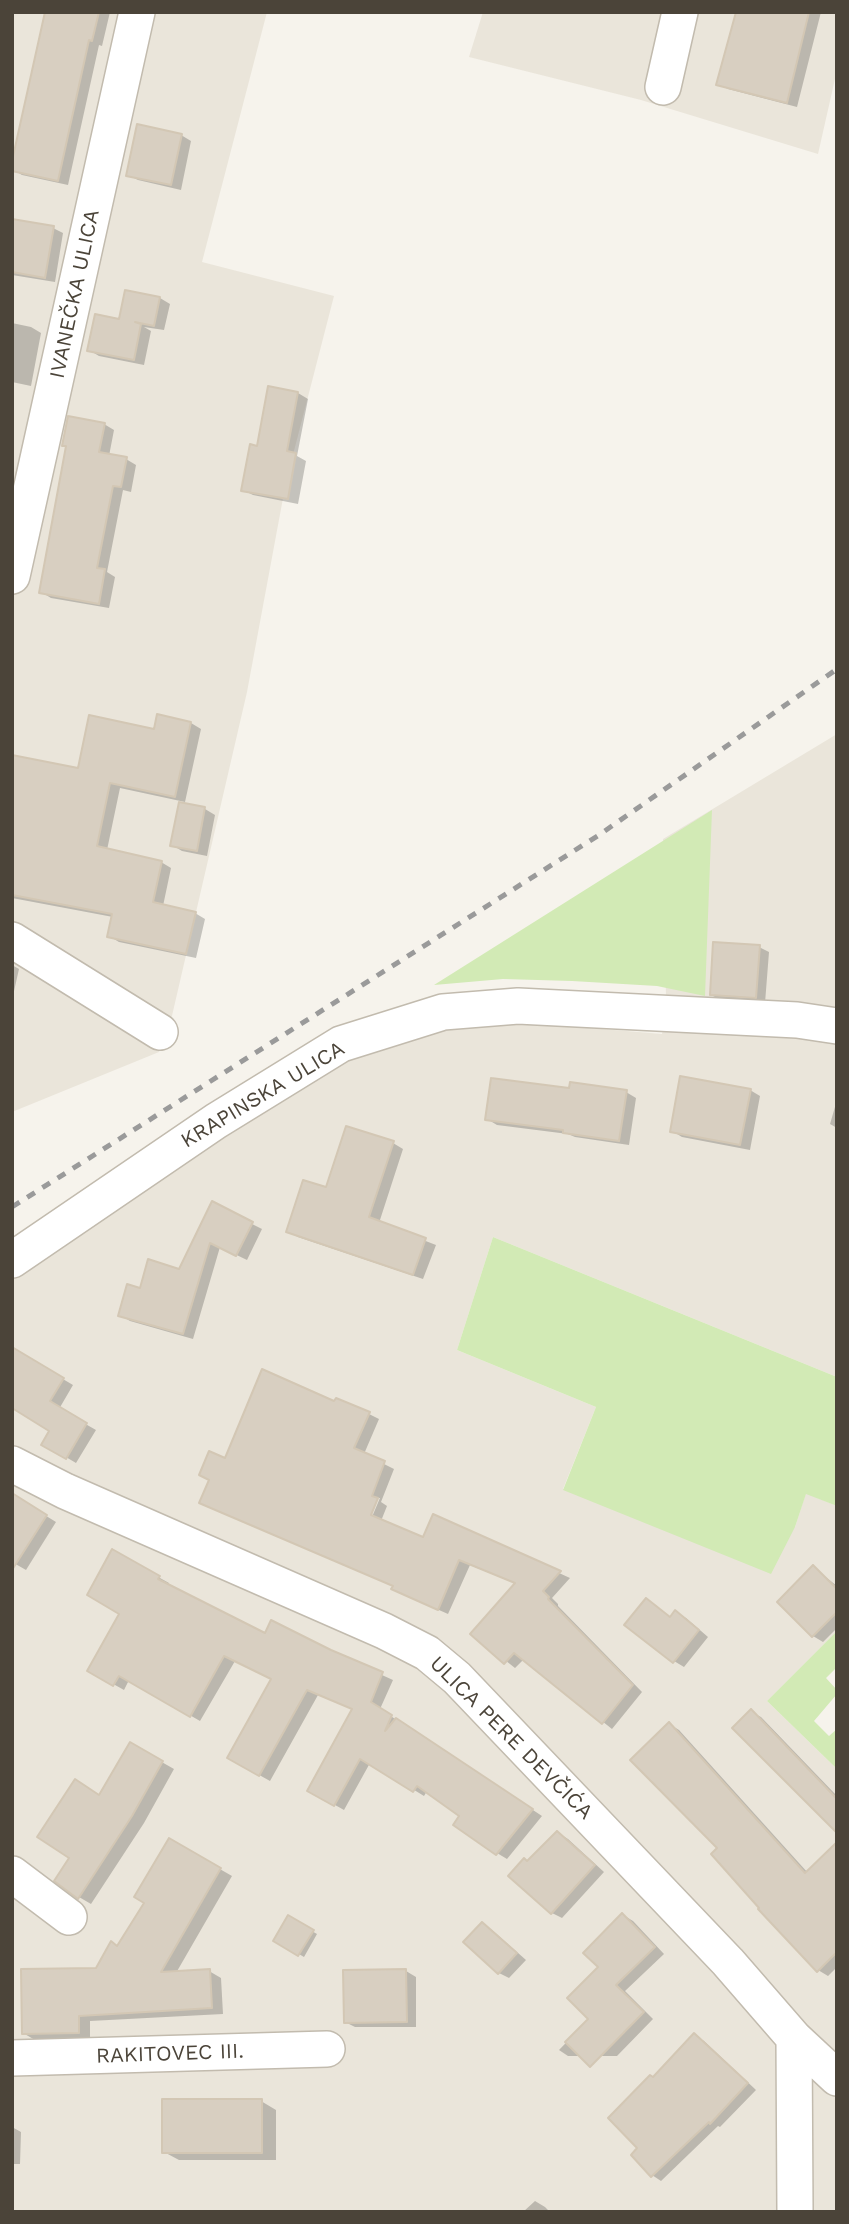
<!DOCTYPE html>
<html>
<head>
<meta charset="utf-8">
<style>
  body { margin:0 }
  #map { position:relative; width:849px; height:2224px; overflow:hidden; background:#f6f3ec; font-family:"Work Sans",sans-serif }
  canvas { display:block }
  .frame { position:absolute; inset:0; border:14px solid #4b4439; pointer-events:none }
</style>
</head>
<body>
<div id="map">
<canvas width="849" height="2224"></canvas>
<div class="frame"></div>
</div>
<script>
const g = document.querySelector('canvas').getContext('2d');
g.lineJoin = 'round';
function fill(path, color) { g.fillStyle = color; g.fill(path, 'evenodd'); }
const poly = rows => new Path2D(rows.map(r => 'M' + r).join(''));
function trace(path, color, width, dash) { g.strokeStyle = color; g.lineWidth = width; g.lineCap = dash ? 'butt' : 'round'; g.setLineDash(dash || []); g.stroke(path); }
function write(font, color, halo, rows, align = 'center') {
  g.font = font + ' "Work Sans",sans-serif'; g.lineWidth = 5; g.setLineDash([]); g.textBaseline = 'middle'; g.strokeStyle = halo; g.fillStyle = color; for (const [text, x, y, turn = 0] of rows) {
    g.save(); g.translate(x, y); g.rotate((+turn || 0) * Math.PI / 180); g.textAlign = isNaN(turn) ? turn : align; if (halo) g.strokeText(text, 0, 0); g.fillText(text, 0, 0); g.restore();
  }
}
fill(poly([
  [12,12,267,12,202,262,334,296,286,482,247,692,171,1020,159,1052,12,1112],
  [483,12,837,12,837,70,818,154,641,100,469,57],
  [837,734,837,1377,493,1237,457,1350,596,1407,563,1489,795,1527,806,1493,837,1506,837,1631,767,1701,837,1769,837,2212,12,2212,12,1280,244,1122,327,1068,378,1046,455,1026,530,1023,662,1034,666,998,663,839]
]), '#eae5da');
fill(poly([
  [712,810,705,996,657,986,572,981,503,979,434,985],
  [493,1237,837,1377,837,1506,806,1494,795,1527,771,1574,563,1490,596,1407,457,1350],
  [837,1631,837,1667,826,1678,837,1690,837,1694,814,1721,829,1736,837,1729,837,1769,767,1701]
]), '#d2eab5');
fill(poly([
  [45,12,110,12,102,46,99,45,68,185,22,175,12,169],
  [737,12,821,12,797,107,728,89,718,84],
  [181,135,191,141,181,190,138,180,128,175],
  [12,221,53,228,63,233,55,282,12,275],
  [160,298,170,304,164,330,144,327,151,331,144,365,99,356,89,350,120,321],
  [12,323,31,327,41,333,31,386,12,382],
  [298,393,308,399,297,456,306,461,298,504,253,495,243,490,258,448],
  [104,424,114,430,109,456,126,459,136,465,131,492,123,490,107,572,115,577,109,608,51,598,41,592,68,447,64,445],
  [191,723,201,729,185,802,120,788,107,850,161,862,171,868,163,906,195,913,205,919,196,958,119,942,109,936,113,917,12,898,12,757,79,770,156,731],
  [180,804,205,809,215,815,207,856,182,851,172,845],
  [759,947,769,952,765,1003,721,1000,711,995],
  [12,965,19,969,12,1000],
  [571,1090,626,1092,636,1098,629,1145,575,1137,568,1134,497,1125,487,1119],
  [750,1090,760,1096,750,1150,682,1137,672,1131],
  [837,1100,837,1128,830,1124],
  [393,1143,403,1149,379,1223,436,1245,423,1279,298,1237,288,1231,327,1190],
  [212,1204,262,1229,247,1260,220,1247,193,1339,130,1321,120,1315,141,1290,179,1271],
  [17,1352,73,1385,59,1409,96,1430,76,1463,44,1444,52,1430],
  [335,1403,369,1414,379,1419,364,1454,394,1469,381,1502,387,1506,381,1521,424,1540,434,1516,570,1578,552,1598,558,1604,558,1606,642,1692,612,1729,524,1659,515,1668,472,1634,517,1584,470,1565,448,1614,403,1594,226,1460],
  [376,1498,380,1498,369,1524,366,1522],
  [12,1495,56,1522,26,1570,12,1562],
  [113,1552,169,1583,168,1586,266,1635,331,1652,393,1680,380,1709,542,1816,507,1859,497,1853,461,1816,427,1791,424,1796,370,1763,344,1810,310,1791,354,1710,318,1695,270,1781,229,1758,273,1679,235,1661,200,1721,129,1680,124,1690,90,1671,121,1613],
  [813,1567,837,1586,837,1628,823,1642,813,1636],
  [647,1601,671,1618,676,1613,686,1618,708,1637,684,1667,674,1661],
  [751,1712,761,1717,837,1796,836,1826],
  [669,1724,679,1730,808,1873,837,1845,837,1967,828,1976,818,1970,719,1849],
  [130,1744,174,1769,144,1823,91,1904,79,1897,105,1801],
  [558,1833,568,1839,604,1872,562,1918,552,1913],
  [169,1840,232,1876,176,1973,209,1971,221,1978,223,2014,90,2021,90,2039,35,2040,23,2033,97,1970,118,1948,147,1903],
  [623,1915,633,1921,664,1954,625,1991,653,2019,617,2056,568,2056,559,2050,590,2018,600,1967],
  [289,1918,317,1934,304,1957,275,1940],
  [482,1924,492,1930,526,1960,509,1978,499,1973,465,1942],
  [406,1971,416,1977,416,2027,355,2027,345,2022],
  [695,2036,704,2041,756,2090,720,2127,718,2126,661,2181,652,2175,654,2079],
  [261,2101,276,2110,276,2160,179,2160,164,2152],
  [12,2127,21,2132,20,2164,12,2164],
  [535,2201,545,2207,550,2212,523,2212]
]), '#0003');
const building = poly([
  [45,12,99,12,92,41,89,40,58,181,12,171,12,161,45,12],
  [736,12,809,12,787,103,716,85,736,12],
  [137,124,182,134,171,185,126,176,137,124],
  [12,219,54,226,45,278,12,272,12,219],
  [125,290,160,297,154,326,135,322,141,324,134,360,87,351,95,314,119,319,125,290],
  [268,386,298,392,287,451,296,453,288,499,241,491,250,444,257,446,268,386],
  [68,416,105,423,99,452,127,457,121,487,113,486,97,568,105,569,99,604,39,593,66,446,62,446,68,416],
  [157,714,191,722,175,797,110,783,97,846,162,861,153,902,196,912,186,954,107,937,112,914,12,895,12,755,78,768,89,715,154,729,157,714],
  [179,802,205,807,197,851,170,846,179,802],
  [713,942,760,945,756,998,710,995,713,942],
  [680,1076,751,1089,740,1145,670,1132,680,1076],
  [491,1078,569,1088,570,1082,627,1090,619,1141,563,1133,563,1130,485,1120,491,1078],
  [346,1126,394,1141,369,1217,426,1238,413,1275,286,1232,303,1180,326,1187,346,1126],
  [212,1201,253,1222,236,1256,210,1243,183,1334,118,1316,127,1284,140,1288,148,1259,179,1269,212,1201],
  [12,1347,64,1378,50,1401,87,1423,66,1459,41,1445,49,1431,12,1408,12,1347],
  [262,1369,334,1401,336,1398,370,1412,354,1448,385,1461,372,1496,378,1498,371,1515,423,1537,433,1514,561,1571,543,1591,549,1597,548,1599,633,1685,602,1724,514,1653,504,1664,470,1634,515,1583,459,1560,438,1610,391,1589,393,1586,199,1503,209,1480,199,1475,209,1451,225,1458,262,1369],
  [12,1493,47,1515,12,1570,12,1493],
  [112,1549,160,1576,158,1579,265,1633,271,1620,331,1650,383,1672,371,1702,392,1715,385,1731,396,1718,533,1809,496,1855,453,1825,459,1816,417,1786,413,1792,360,1759,334,1806,307,1791,352,1709,307,1690,259,1776,227,1758,271,1679,224,1656,190,1717,119,1676,113,1686,87,1671,119,1614,87,1595,112,1549],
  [813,1565,837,1589,837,1612,812,1637,777,1602,813,1565],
  [646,1598,670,1617,675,1610,699,1630,673,1663,624,1625,646,1598],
  [751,1709,837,1799,837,1833,732,1728,751,1709],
  [669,1722,805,1873,837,1842,837,1952,817,1972,758,1909,759,1908,711,1854,717,1848,630,1760,669,1722],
  [130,1742,163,1761,132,1816,78,1899,54,1881,69,1858,37,1837,75,1779,99,1795,130,1742],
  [557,1831,595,1865,551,1914,508,1876,524,1858,527,1861,557,1831],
  [169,1838,221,1868,161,1972,210,1969,212,2008,79,2016,79,2033,22,2034,21,1969,96,1968,111,1941,117,1946,144,1903,134,1897,169,1838],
  [622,1913,655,1947,616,1985,644,2012,590,2067,565,2042,588,2019,567,1998,598,1967,583,1953,622,1913],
  [288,1915,314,1930,298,1956,273,1941,288,1915],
  [482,1922,517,1953,498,1974,463,1942,482,1922],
  [406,1969,407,2022,344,2023,343,1970,406,1969],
  [694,2033,748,2083,710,2124,709,2122,651,2177,631,2155,637,2148,608,2118,650,2075,653,2077,694,2033],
  [162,2099,262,2099,262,2153,162,2153,162,2099]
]);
fill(building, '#d8cfc1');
trace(building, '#d3c7b4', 2);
const minor = poly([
  [663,87,680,12],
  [12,576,137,12],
  [12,940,160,1032],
  [12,1260,216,1121,341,1044,443,1012,518,1006,797,1020,837,1026],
  [12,1464,65,1491,384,1631,427,1653,457,1678,728,1962,794,2038,837,2078],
  [12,1874,69,1917],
  [794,2038,795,2212],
  [12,2058,327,2049]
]);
trace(minor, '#c2bbae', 38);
trace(minor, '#fff', 35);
trace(poly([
  [12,1207,599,835,837,669]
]), '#9a9a9a', 5, [9, 9]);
write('21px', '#4b4439', '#fff', [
  ["IVANEČKA ULICA",75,294,-78],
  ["KRAPINSKA ULICA",263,1095,-31],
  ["ULICA PERE DEVČIĆA",511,1738,45],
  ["RAKITOVEC III.",170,2054,-2]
]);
</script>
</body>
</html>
